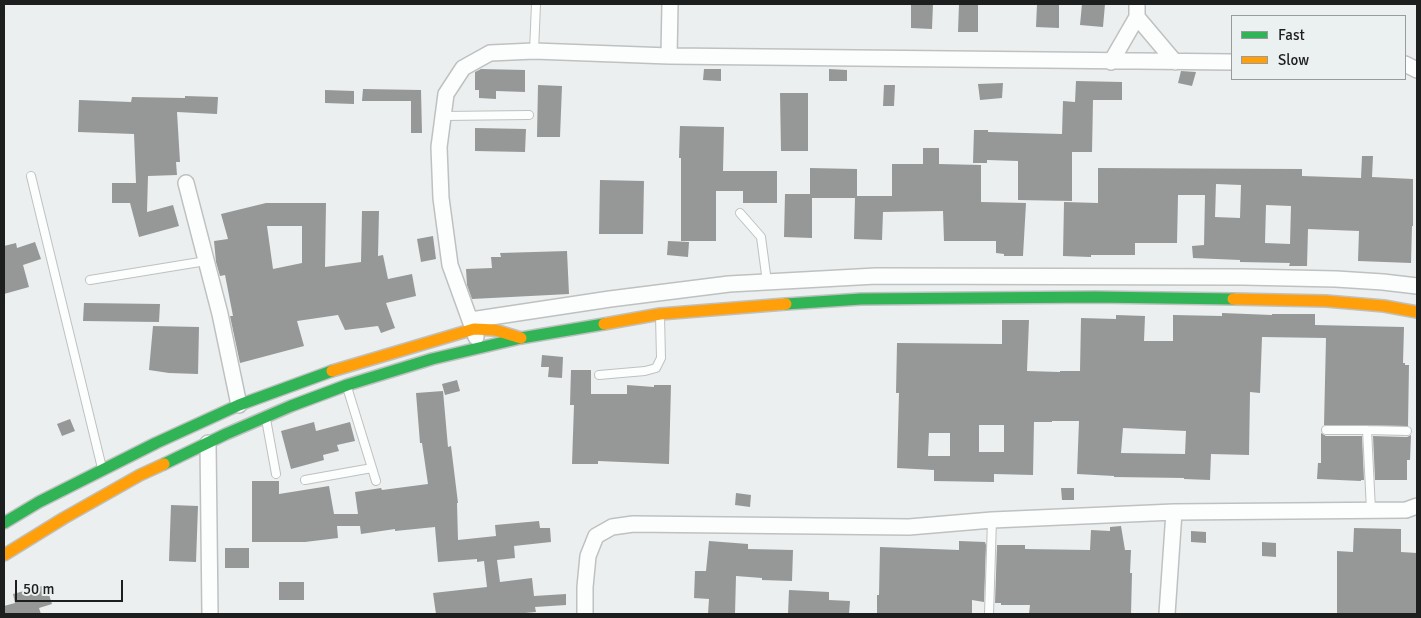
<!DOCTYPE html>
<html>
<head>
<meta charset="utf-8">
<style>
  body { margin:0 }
  #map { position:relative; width:1421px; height:618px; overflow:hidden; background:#ecefef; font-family:Signika,sans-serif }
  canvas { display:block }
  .frame { position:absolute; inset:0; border:5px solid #1d1f1e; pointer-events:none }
  .legend { position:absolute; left:1231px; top:15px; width:175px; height:65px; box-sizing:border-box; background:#ebf0f0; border:1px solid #999c9c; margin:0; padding:6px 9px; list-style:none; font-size:15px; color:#1d1f1e }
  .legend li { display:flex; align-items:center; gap:10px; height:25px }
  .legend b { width:25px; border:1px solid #999c9c }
  .scale { position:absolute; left:15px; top:580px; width:108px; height:22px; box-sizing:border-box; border:2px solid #1d1f1e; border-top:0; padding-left:6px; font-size:15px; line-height:18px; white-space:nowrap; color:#1d1f1e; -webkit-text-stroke:4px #ebf0f0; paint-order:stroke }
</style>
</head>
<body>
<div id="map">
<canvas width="1421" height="618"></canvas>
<div class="frame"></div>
<ul class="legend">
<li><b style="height:6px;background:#30b455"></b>Fast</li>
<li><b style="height:6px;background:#ff9f0a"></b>Slow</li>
</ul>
<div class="scale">50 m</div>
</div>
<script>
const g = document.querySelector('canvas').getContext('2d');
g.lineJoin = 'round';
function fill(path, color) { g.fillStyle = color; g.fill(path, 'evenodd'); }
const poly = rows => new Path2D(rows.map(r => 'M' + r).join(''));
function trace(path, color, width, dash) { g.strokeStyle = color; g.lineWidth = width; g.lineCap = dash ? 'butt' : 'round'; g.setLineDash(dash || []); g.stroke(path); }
fill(poly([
  [911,4,933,4,932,29,911,28],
  [959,4,978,4,978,32,958,32],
  [1037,4,1059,4,1059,28,1036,27],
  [1082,4,1105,4,1103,27,1080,25],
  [481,69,525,70,525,92,496,91,496,99,479,98,479,90,475,90,475,72],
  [704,69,721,69,721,81,703,80],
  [829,69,847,70,847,81,829,81],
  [1181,71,1196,72,1192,86,1178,83],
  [1076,81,1122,82,1122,100,1093,100,1092,152,1072,152,1072,201,1018,200,1018,161,987,160,987,163,973,163,974,130,988,130,988,132,1062,134,1063,101,1075,102],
  [1003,83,1002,98,980,100,978,84],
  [538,85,562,86,560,137,537,137],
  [884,85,895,85,894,106,883,106],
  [363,89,421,90,422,133,411,133,411,101,362,101],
  [325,90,354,91,354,104,325,103],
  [780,93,808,93,808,151,781,151],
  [185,96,218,97,217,114,177,112,180,162,176,162,177,175,148,176,147,212,173,205,179,226,139,237,130,203,112,203,112,183,136,183,134,134,78,132,79,100,131,102,132,97,185,98],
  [680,126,724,127,723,171,777,171,777,203,743,203,743,191,716,191,716,241,681,241,681,158,679,158],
  [475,128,526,129,525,152,475,151],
  [923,148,939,148,939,164,981,165,981,202,1026,203,1023,256,1004,256,1004,254,996,253,996,241,944,241,943,211,883,212,882,240,854,239,855,198,812,198,812,238,784,237,785,194,810,194,810,168,857,169,857,196,892,196,892,164,923,164],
  [1362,156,1373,156,1372,177,1413,179,1413,226,1412,226,1411,263,1358,261,1359,231,1308,229,1307,266,1289,266,1290,263,1240,262,1240,260,1193,258,1192,246,1204,245,1205,195,1178,195,1177,243,1135,243,1135,255,1091,255,1091,257,1063,256,1064,202,1098,203,1098,168,1302,169,1302,176,1361,178],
  [1216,184,1241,185,1240,218,1215,217],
  [1266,205,1291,206,1290,244,1265,243],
  [600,180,644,181,643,234,599,234],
  [266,203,326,203,325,267,361,262,362,211,379,211,378,256,383,255,388,279,412,274,416,296,386,303,395,328,381,333,378,326,345,330,338,315,297,321,304,346,240,363,230,316,233,316,225,275,220,276,216,262,214,241,228,239,221,214],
  [267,226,302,226,302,263,273,269],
  [433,236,436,259,421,262,417,239],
  [668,241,689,242,688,257,667,255],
  [35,242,41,259,23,265,29,287,4,294,4,246,16,243,17,248],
  [567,251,569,294,472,299,467,285,466,269,492,268,491,257,501,257,500,253],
  [84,303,160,304,159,322,83,321],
  [1222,313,1272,315,1272,314,1315,314,1315,325,1404,327,1403,363,1405,363,1405,365,1409,365,1408,426,1324,425,1326,338,1262,337,1260,393,1250,392,1249,455,1211,454,1210,480,1184,479,1184,478,1114,477,1114,476,1077,474,1079,421,1052,421,1052,422,1034,422,1033,475,994,474,994,482,934,481,934,470,897,468,899,393,896,393,897,343,1002,344,1002,320,1029,320,1027,371,1060,372,1060,371,1080,371,1081,318,1116,319,1116,315,1145,316,1144,341,1173,341,1173,315,1222,316],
  [979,425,1004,425,1004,452,979,452],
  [1123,428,1186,431,1185,454,1121,453],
  [929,433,950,433,950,456,928,456],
  [153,326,199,327,198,374,169,373,149,370],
  [542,355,563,357,562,378,548,377,549,367,541,367],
  [571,370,591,370,591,394,627,394,627,385,654,387,654,385,671,385,669,464,598,461,598,464,572,464,574,405,570,405],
  [457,380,460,391,445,395,442,384],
  [443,391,448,447,451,446,458,503,457,503,458,540,496,536,495,525,539,521,540,528,550,528,551,542,514,546,515,558,497,560,500,582,532,578,534,596,566,594,566,605,535,607,536,612,514,614,436,614,433,593,487,587,484,561,477,562,477,559,438,562,435,527,395,531,395,529,361,534,360,526,337,526,338,538,305,542,252,542,252,481,279,481,279,494,329,486,334,514,358,514,355,492,381,488,382,490,428,484,422,443,420,443,416,393],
  [70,419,75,431,62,436,57,424],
  [314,422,316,431,350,422,355,441,337,445,339,451,323,455,324,460,291,469,281,431],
  [1321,433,1326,436,1362,436,1364,480,1361,480,1361,481,1317,479,1318,463,1321,463],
  [1411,435,1410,460,1407,460,1407,480,1375,480,1373,436,1407,437],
  [1061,488,1074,488,1074,500,1062,500],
  [736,493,751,495,750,507,735,505],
  [171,505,198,506,196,562,169,561],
  [1121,526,1125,550,1131,550,1130,573,1132,573,1131,614,1029,614,1030,605,1001,605,1001,603,995,603,997,545,1025,545,1025,549,1090,550,1091,530,1110,531,1110,527],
  [1354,528,1401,529,1401,552,1417,553,1417,614,1337,614,1337,551,1353,552],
  [1191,531,1206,532,1206,543,1191,542],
  [709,541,748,544,748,549,793,550,792,581,762,580,762,578,736,576,735,614,708,614,709,599,694,598,695,571,706,571],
  [959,541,985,542,986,545,984,602,972,600,972,613,966,613,966,614,877,614,877,595,879,595,880,547,959,550],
  [1262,542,1276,543,1276,557,1262,556],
  [225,548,249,548,249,568,225,568],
  [279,582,304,582,304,600,279,600],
  [46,585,52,604,39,608,41,614,4,614,4,606,15,603,13,594],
  [789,590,829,592,829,600,850,601,849,614,788,614]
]), '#969898');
const lane = poly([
  [534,51,536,4],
  [443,116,529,115],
  [31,176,102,468],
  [740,213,761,237,767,282],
  [90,280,206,261],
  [599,375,645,371,656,368,661,358,660,316],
  [347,387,376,481],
  [266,419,276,474],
  [1326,430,1367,430,1407,431],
  [1367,430,1371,510],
  [305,480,372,468],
  [989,614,992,520]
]);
const street = poly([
  [1137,17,1175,62],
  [669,56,670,4],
  [1111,62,1137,17,1137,4],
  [1405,64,1417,70],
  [186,183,220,314,239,405],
  [471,320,610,299,729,284,876,276,1243,277,1336,279,1383,282,1417,286],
  [476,337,450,265,441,198,439,147,446,94,463,68,490,53,534,51,669,56,1232,62],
  [208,443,210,614],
  [585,614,585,587,588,556,596,536,612,527,633,524,909,527,992,520,1174,512,1406,510,1417,506],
  [1167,614,1174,512]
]);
const fast = poly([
  [786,304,861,299,1095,297,1233,299],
  [164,464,226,434,291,406,347,385,432,359,521,338,604,324],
  [4,523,39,502,156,443,239,405,332,371]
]);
const slow = poly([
  [1233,299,1326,301,1384,306,1417,312],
  [604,324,660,314,786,304],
  [332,371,474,329,495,330,521,338],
  [4,555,64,518,140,475,164,464]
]);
trace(lane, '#bfc1c1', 10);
trace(street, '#bfc1c1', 18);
trace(fast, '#bfc1c1', 14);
trace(slow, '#bfc1c1', 14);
trace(lane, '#fcfdfd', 8);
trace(street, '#fcfdfd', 15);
trace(fast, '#30b455', 11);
trace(slow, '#ff9f0a', 11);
</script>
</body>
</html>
